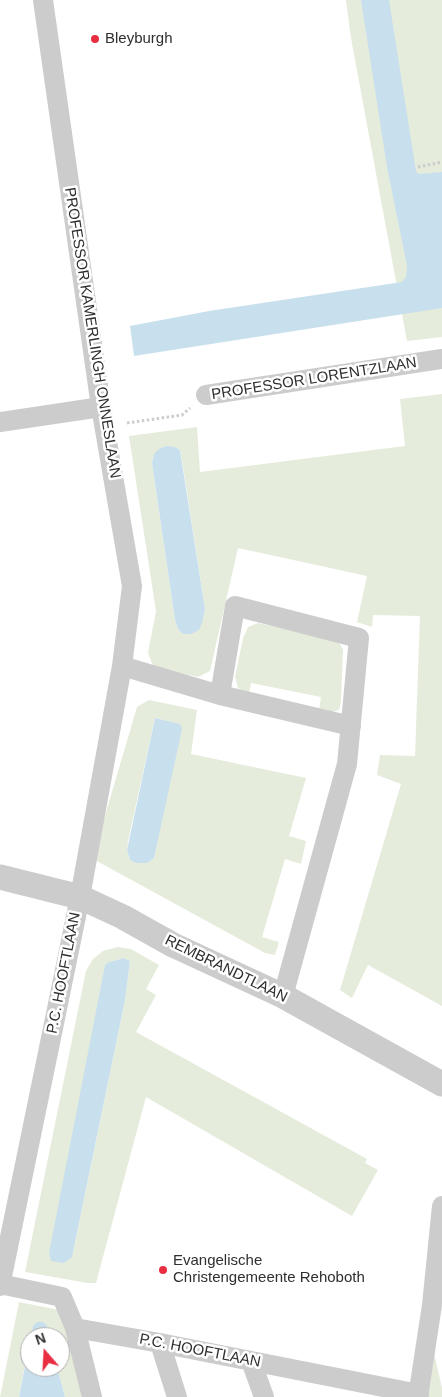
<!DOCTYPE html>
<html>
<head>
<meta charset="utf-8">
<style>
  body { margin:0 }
  #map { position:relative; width:442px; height:1397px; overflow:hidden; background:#fff; font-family:Helvetica,sans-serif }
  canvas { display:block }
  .north { position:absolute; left:20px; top:1327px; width:50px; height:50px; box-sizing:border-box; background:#fff; border:1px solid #acacac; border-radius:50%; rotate:341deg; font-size:14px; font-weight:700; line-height:20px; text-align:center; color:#2f2f2f }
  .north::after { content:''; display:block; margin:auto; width:18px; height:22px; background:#e92e42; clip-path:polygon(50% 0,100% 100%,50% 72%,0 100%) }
</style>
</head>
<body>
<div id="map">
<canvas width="442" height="1397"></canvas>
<div class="north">N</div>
</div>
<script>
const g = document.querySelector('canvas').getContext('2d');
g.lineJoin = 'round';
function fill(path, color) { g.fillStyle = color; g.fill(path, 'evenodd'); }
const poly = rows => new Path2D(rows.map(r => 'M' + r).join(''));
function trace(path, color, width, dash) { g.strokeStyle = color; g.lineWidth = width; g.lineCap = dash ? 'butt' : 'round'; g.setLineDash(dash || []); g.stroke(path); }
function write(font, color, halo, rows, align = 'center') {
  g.font = font + ' Helvetica,sans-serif'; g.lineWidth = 5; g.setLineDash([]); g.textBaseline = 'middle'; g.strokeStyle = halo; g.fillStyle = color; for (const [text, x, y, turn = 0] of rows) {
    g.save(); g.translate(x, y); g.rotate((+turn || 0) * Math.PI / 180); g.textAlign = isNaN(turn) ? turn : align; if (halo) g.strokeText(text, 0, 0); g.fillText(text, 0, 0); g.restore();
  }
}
fill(poly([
  [346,0,442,0,442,337,407,341,351,38],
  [442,394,442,1006,368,965,352,998,340,990,401,784,377,775,380,755,415,756,420,616,373,615,372,627,357,622,367,576,238,548,210,671,198,677,154,668,148,653,156,611,129,436,197,427,200,472,405,446,400,399],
  [175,447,180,450,182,460,205,609,203,620,191,634,183,634,178,629,175,620,152,463,153,457],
  [258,623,336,640,340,644,343,650,341,701,339,710,332,712,319,710,321,697,251,683,249,694,238,688,235,677,243,638,248,627],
  [149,700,197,710,191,754,306,778,289,836,306,841,301,864,285,859,262,937,279,942,275,955,265,953,95,860,94,853,137,707],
  [155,718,179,724,154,858,130,860,127,850,128,841],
  [118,947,131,949,159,965,146,989,156,995,136,1032,367,1159,365,1163,378,1170,352,1216,146,1097,96,1283,88,1283,25,1272,86,971,93,959,103,951],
  [124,958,130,961,125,1000,72,1257,105,965,109,962],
  [19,1302,59,1310,63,1316,83,1397,65,1397,57,1367,60,1367,60,1337,50,1337,47,1326,30,1337,19,1397,0,1397],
  [432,1344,442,1388,442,1397,425,1397]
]), '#e5ecdc');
fill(poly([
  [361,0,389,0,416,171,418,174,442,172,442,308,134,356,130,326,209,311,402,282,406,277,407,266,387,167],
  [166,446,175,447,180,450,205,609,203,620,199,630,191,634,183,634,178,629,175,620,152,463,154,454,159,449],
  [155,718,180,724,182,729,154,858,147,863,136,863,130,860,127,850],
  [124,958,130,961,125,1000,72,1257,64,1263,51,1261,49,1253,105,965,109,962],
  [37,1322,43,1322,47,1326,50,1337,31,1337,33,1326],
  [30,1340,30,1367,57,1367,65,1397,19,1397]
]), '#c8e0ed');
trace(poly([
  [418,167,442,162],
  [127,423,182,415,190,408]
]), '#ccc', 3, [2.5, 2.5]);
trace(poly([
  [206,395,442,359],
  [0,422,101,407],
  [122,666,220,695,351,726],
  [220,695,235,606,359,638,347,764,283,996],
  [0,1284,62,1297,75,1328,160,1343,419,1394],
  [0,1286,80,897,122,666,132,586,101,407,43,0],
  [75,1328,92,1397],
  [160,1343,177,1397],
  [251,1361,264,1397],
  [418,1397,432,1305,442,1206]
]), '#ccc', 20);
trace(poly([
  [0,877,80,897,123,917,173,945,283,996,442,1084]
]), '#ccc', 25);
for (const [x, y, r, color] of [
  [95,39,5,"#e92e42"],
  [163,1270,5,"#e92e42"]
]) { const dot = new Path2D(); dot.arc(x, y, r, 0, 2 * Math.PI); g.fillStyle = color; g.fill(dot); trace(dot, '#fff', 2); }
write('15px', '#2f2f2f', '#fff', [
  ["Bleyburgh",105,39],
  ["Evangelische",173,1261],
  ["Christengemeente Rehoboth",173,1278]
], 'left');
write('15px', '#2f2f2f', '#fff', [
  ["PROFESSOR KAMERLINGH ONNESLAAN",92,333,81],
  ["PROFESSOR LORENTZLAAN",314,379,-9],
  ["REMBRANDTLAAN",226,969,26],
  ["P.C. HOOFTLAAN",64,973,-79],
  ["P.C. HOOFTLAAN",200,1351,11]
]);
</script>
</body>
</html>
